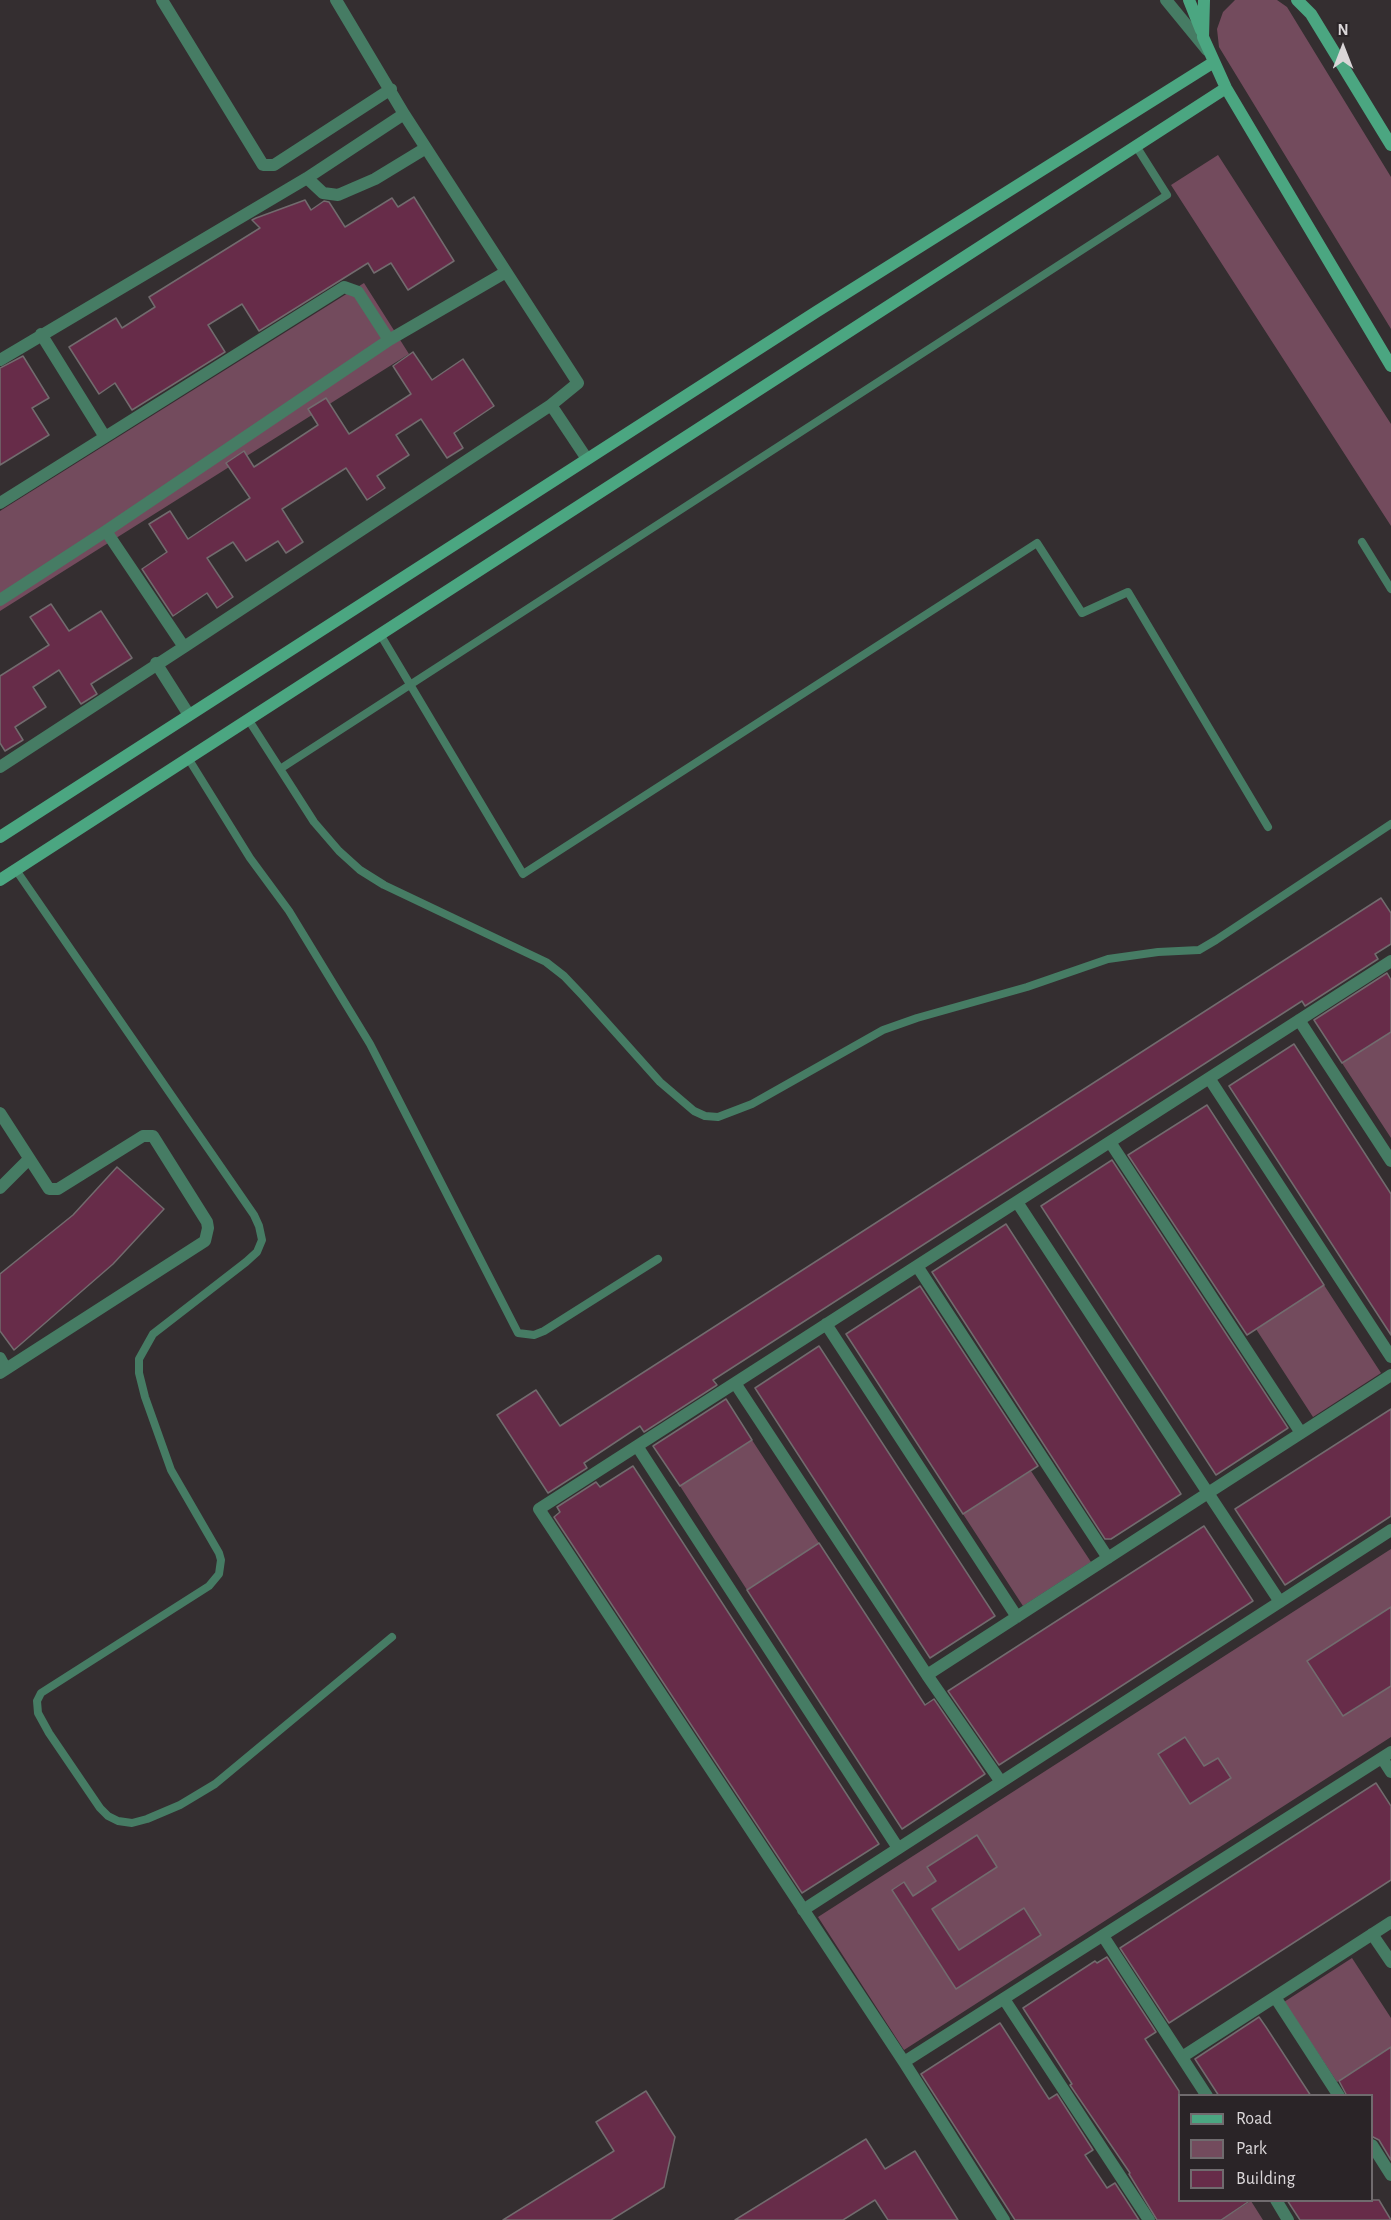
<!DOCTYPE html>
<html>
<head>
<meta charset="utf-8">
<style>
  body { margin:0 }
  #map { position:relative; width:1391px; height:2220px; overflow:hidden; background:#342e30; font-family:"Alegreya Sans",sans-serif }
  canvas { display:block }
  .legend { position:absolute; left:1178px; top:2094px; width:195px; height:108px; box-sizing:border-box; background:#2a2427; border:2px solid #706b6e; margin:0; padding:8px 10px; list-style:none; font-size:18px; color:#dad6d8 }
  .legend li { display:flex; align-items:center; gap:12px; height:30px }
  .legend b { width:30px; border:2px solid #706b6e }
  .north { position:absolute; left:1313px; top:18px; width:60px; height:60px; -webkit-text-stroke:4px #2a2427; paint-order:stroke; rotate:0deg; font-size:16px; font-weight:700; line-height:24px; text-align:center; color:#dad6d8 }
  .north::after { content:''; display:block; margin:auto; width:21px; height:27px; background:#dad6d8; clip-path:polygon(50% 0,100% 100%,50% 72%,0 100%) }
</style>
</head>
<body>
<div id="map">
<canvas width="1391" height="2220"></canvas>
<ul class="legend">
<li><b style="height:8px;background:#4ba681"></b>Road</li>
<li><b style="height:16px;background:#734b5d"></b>Park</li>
<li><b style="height:16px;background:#672c49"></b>Building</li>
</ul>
<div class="north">N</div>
</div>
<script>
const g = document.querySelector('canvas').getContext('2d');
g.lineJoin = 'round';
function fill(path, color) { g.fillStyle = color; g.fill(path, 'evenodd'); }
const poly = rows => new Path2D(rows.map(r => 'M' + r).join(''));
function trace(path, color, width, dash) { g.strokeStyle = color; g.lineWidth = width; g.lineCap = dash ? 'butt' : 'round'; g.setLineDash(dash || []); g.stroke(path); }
fill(poly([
  [1235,0,1277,0,1287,7,1391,177,1391,329,1219,47,1217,29,1223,12],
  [1218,155,1391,424,1391,526,1171,185],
  [364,283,409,354,0,611,0,511],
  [1391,1032,1391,1138,1342,1063],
  [1324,1285,1381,1373,1313,1417,1256,1329],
  [752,1440,819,1543,747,1590,680,1486],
  [1031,1471,1091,1562,1023,1606,963,1514],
  [1391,1549,1391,1737,904,2050,818,1917],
  [1352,1958,1391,2018,1391,2047,1337,2082,1284,2002],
  [1251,2201,1263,2220,1221,2220]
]), '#734b5d');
const building = poly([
  [414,197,454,261,408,290,391,263,374,273,368,263,259,331,242,304,208,325,225,352,132,410,115,383,99,394,69,347,116,318,122,328,155,307,149,297,260,228,252,220,256,218,305,200,311,210,324,201,329,202,345,227,392,198,398,207,414,197],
  [413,352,432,380,463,359,494,406,454,433,463,448,447,458,421,419,396,435,409,455,377,476,385,488,367,500,346,468,282,509,303,542,286,553,278,541,246,561,233,542,207,558,233,597,217,608,207,593,173,616,142,569,167,552,149,524,170,511,188,539,218,519,250,498,226,463,244,451,254,467,318,425,308,409,326,398,349,434,411,394,393,366,413,352],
  [23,356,49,398,32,408,49,435,0,465,0,368,23,356],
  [51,604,69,631,101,611,132,658,91,684,97,694,81,704,59,670,33,687,46,707,15,727,23,740,5,751,0,743,0,676,49,645,30,617,51,604],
  [1381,898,1391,913,1391,944,1375,954,1378,959,1305,1006,1302,1001,713,1380,717,1385,644,1432,640,1426,584,1463,587,1468,548,1493,497,1415,536,1390,560,1426,1381,898],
  [1387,973,1391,980,1391,1032,1342,1063,1314,1020,1387,973],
  [1294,1044,1391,1194,1391,1335,1229,1086,1294,1044],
  [1207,1105,1324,1285,1247,1335,1128,1155,1207,1105],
  [1112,1160,1288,1428,1216,1475,1041,1206,1112,1160],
  [117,1167,164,1209,113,1264,14,1350,0,1331,0,1274,73,1215,117,1167],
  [1006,1224,1181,1494,1111,1539,1105,1539,932,1272,1006,1224],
  [920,1286,1038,1466,963,1514,846,1334,920,1286],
  [819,1346,995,1616,930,1658,755,1388,819,1346],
  [726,1399,752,1440,680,1486,653,1446,726,1399],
  [1391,1409,1391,1516,1285,1585,1235,1509,1391,1409],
  [633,1466,879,1844,802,1893,554,1517,560,1512,557,1507,596,1482,600,1487,633,1466],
  [1204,1526,1253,1601,999,1765,948,1691,1204,1526],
  [819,1543,925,1705,934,1699,985,1774,902,1829,747,1590,819,1543],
  [1391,1607,1391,1686,1343,1716,1307,1661,1391,1607],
  [1185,1737,1204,1766,1218,1758,1231,1778,1190,1804,1158,1754,1185,1737],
  [1376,1783,1391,1806,1391,1880,1169,2023,1120,1948,1376,1783],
  [977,1835,997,1867,932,1909,959,1950,1024,1908,1041,1935,956,1989,892,1890,904,1882,913,1896,936,1881,927,1867,977,1835],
  [1107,1957,1156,2032,1145,2039,1179,2091,1179,2200,1251,2200,1221,2220,1157,2220,1129,2174,1130,2173,1070,2085,1072,2084,1023,2008,1095,1961,1097,1963,1107,1957],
  [1259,2017,1266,2027,1311,2096,1219,2096,1195,2059,1259,2017],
  [1000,2023,1049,2099,1057,2094,1093,2150,1085,2155,1107,2188,1115,2183,1139,2220,1015,2220,921,2074,1000,2023],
  [1391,2047,1391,2160,1379,2140,1371,2136,1371,2096,1347,2096,1339,2081,1391,2047],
  [646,2091,675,2137,664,2187,611,2220,503,2220,614,2151,596,2122,646,2091],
  [866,2139,885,2169,915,2151,958,2220,888,2220,875,2200,843,2220,735,2220,866,2139],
  [1287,2200,1379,2200,1391,2220,1300,2220,1287,2200]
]);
fill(building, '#672c49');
trace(building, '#726b6e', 1.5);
trace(poly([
  [1362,542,1391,589],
  [380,634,523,874,1037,543,1082,613,1128,592,1268,827],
  [248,719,314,822,339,851,360,870,384,885,546,962,564,976,583,996,660,1082,694,1111,705,1116,718,1117,752,1104,883,1030,917,1018,1027,987,1108,959,1158,952,1199,950,1216,940,1391,824],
  [188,758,250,858,289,911,370,1044,518,1333,534,1335,544,1331,658,1259],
  [280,769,1167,195,1136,146],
  [16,870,254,1215,259,1226,262,1240,257,1252,246,1262,153,1334,139,1359,139,1373,145,1397,171,1470,219,1553,221,1560,219,1574,209,1586,41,1693,37,1701,38,1713,49,1733,100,1808,108,1816,118,1821,132,1823,147,1819,180,1805,215,1784,392,1637]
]), '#467c64', 8);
trace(poly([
  [162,0,263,165,274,165,391,89],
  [336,0,404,114,578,383,551,405,587,459],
  [1166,0,1207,50],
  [307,178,323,193,338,195,375,179,426,148],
  [41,334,105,437],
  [0,360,307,178,404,114],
  [0,503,344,287,358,292,389,340],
  [0,600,106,531],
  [184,647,551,405],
  [156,663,189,715],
  [0,767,184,647,106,531,389,340,506,272],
  [1299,1020,1391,1161],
  [1209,1078,1391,1357],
  [0,1113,49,1189,58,1189,143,1136,153,1136,207,1222,208,1228,205,1241,0,1373],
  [1110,1142,1301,1433],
  [0,1188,29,1159],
  [1017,1202,1208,1493,1391,1375],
  [917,1266,1108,1558],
  [826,1324,1017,1617],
  [0,1358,6,1369],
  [735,1383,927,1675],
  [637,1446,898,1848],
  [1382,1758,1391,1772],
  [1001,1782,927,1675,1208,1493,1280,1602],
  [803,1910,1391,1530],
  [1372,1934,1391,1962],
  [1103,1936,1207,2096],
  [1275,1997,1339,2096],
  [1004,1999,1149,2220],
  [1182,2057,1391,1922],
  [904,2062,1391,1752],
  [1372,2145,1391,2175],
  [1276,2200,1288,2220],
  [1004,2220,904,2062,539,1509,1391,961]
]), '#467c64', 12);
trace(poly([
  [1189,0,1201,30],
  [1204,0,1203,37,1226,88,1391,366],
  [1297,0,1311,14,1391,145],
  [0,837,816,312,1214,62],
  [0,880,1226,88]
]), '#4ba681', 12);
</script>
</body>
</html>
